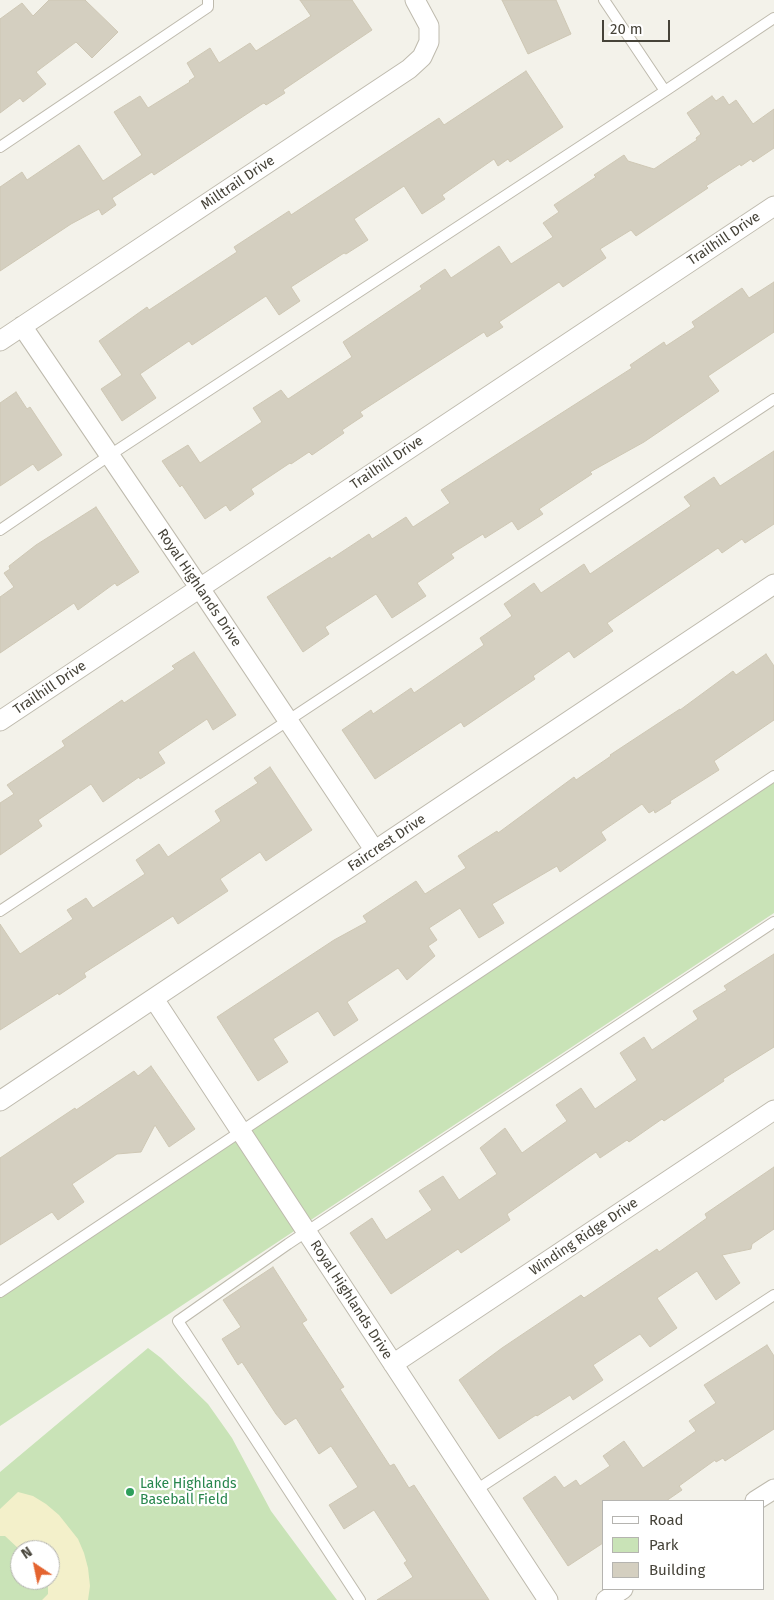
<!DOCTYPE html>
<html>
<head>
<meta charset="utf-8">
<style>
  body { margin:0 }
  #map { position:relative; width:774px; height:1600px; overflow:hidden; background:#f3f2ea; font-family:"Fira Sans",sans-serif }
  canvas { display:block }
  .legend { position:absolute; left:602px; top:1500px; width:162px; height:90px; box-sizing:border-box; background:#fff; border:1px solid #b5b4b0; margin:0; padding:6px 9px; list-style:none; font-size:15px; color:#464339 }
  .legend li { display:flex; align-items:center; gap:10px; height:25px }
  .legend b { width:25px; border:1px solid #b5b4b0 }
  .north { position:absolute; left:10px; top:1540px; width:50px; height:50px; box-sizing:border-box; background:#fff; border:1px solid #b5b4b0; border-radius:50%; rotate:326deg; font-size:14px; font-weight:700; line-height:20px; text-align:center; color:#464339 }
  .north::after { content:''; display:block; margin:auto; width:18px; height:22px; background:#e46430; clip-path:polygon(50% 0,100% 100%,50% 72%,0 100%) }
  .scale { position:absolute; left:602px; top:20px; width:68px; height:22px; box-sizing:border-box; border:2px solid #464339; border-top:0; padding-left:6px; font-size:15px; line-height:18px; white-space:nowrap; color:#464339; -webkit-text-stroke:4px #fff; paint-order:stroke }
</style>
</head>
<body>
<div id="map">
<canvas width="774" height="1600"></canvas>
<ul class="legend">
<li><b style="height:6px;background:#fff"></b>Road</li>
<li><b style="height:14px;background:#c9e3b7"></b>Park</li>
<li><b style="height:14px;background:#d4cfc0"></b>Building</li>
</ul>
<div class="north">N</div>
<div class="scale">20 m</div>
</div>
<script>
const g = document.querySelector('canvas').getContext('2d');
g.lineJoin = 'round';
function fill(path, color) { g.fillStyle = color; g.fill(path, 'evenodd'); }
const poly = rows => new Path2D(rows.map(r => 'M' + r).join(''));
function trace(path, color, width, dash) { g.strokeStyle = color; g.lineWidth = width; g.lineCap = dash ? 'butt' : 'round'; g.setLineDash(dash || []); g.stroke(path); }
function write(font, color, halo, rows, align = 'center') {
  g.font = font + ' "Fira Sans",sans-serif'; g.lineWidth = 4.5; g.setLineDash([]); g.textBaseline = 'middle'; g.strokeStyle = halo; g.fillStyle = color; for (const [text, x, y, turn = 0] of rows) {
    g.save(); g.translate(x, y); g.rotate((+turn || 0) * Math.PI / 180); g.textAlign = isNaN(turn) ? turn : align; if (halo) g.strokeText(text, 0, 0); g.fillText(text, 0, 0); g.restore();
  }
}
fill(poly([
  [774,772,774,913,0,1426,0,1291],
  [148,1348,161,1358,208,1404,232,1438,271,1511,337,1600,0,1600,0,1472],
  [20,1550,50,1550,50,1580,20,1580]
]), '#c9e3b7');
fill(poly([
  [18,1492,33,1496,46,1504,59,1515,78,1539,84,1553,88,1568,90,1586,88,1600,42,1600,48,1594,48,1580,50,1580,50,1550,20,1550,5,1536,0,1536,0,1509]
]), '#f3f0ca');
const building = poly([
  [49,0,85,0,118,32,92,58,76,42,36,72,46,84,23,102,20,98,0,113,0,19,22,3,33,16,49,0],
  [300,0,352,0,372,30,283,90,285,93,266,105,264,103,262,104,154,175,152,172,112,198,116,205,102,215,99,209,71,224,0,271,0,187,22,172,27,180,79,145,103,181,142,155,114,112,140,96,148,108,190,82,189,81,195,77,187,63,210,48,219,63,250,43,256,51,311,16,300,0],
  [502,0,556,0,571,34,528,54,502,0],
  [526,71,563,127,510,162,508,159,498,166,494,159,442,195,445,199,422,214,404,186,354,219,368,240,346,254,344,253,291,287,300,301,279,315,266,296,192,345,189,341,140,374,156,398,122,421,101,389,122,375,99,341,147,307,149,310,237,252,234,247,289,211,291,215,439,118,444,125,526,71],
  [712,96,716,101,723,96,729,105,736,100,753,124,774,109,774,148,753,162,751,159,741,166,740,164,706,186,708,188,636,236,631,230,600,249,606,258,563,287,559,282,499,322,503,327,487,337,484,332,360,412,363,416,342,430,344,433,312,455,309,452,291,464,290,463,251,489,254,494,230,511,226,505,205,519,182,485,180,487,162,461,188,445,200,463,262,422,253,408,281,390,288,399,352,357,343,342,422,289,420,286,445,269,451,278,499,246,511,264,553,237,543,223,559,212,554,205,596,177,594,175,624,155,628,161,654,169,697,140,696,138,701,134,687,113,712,96],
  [774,282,774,332,708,376,719,391,644,442,590,472,592,474,539,509,543,514,518,530,512,521,485,538,483,534,451,554,454,558,417,583,426,596,392,618,376,594,325,627,329,634,303,652,267,597,330,557,331,559,369,534,372,539,406,517,413,527,450,503,441,490,632,368,630,365,664,342,666,346,695,327,692,322,742,288,749,298,774,282],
  [16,392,27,409,30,407,62,455,38,471,33,464,0,486,0,403,16,392],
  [774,451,774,524,745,543,742,539,722,553,718,548,607,623,613,631,574,658,569,651,533,676,535,679,464,727,461,722,375,779,342,730,371,710,373,714,411,688,414,693,484,645,480,638,512,616,504,604,534,583,541,593,584,564,590,574,691,506,684,497,714,477,720,486,774,451],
  [96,507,139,572,117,586,115,583,78,610,74,603,0,653,0,597,14,587,4,573,10,569,9,566,36,545,96,507],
  [194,652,236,715,213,730,207,719,158,752,165,763,140,779,139,777,103,802,91,784,38,820,42,826,0,855,0,803,14,794,7,785,65,746,62,741,122,700,124,703,175,669,172,666,194,652],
  [766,654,774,666,774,720,714,761,719,770,670,801,671,803,655,813,654,810,649,813,642,804,601,832,606,840,560,872,557,866,492,904,504,923,479,938,460,908,429,928,437,940,428,946,435,956,407,980,398,968,347,1002,358,1020,334,1036,318,1011,273,1039,288,1062,258,1081,217,1017,334,940,367,922,363,916,416,881,425,894,466,868,458,856,497,831,498,833,574,777,576,780,611,756,610,755,680,709,680,710,733,671,736,675,766,654],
  [270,767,312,830,266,861,260,852,220,879,228,891,178,924,173,916,84,973,86,977,59,995,58,993,0,1030,0,924,20,954,73,919,67,910,86,898,93,908,145,874,136,860,159,844,168,857,221,821,215,811,258,783,254,778,270,767],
  [774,954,774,1047,723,1079,724,1081,664,1121,662,1119,629,1142,627,1140,600,1158,596,1152,507,1214,510,1220,461,1253,458,1249,391,1294,350,1233,372,1218,386,1240,432,1210,419,1191,443,1176,459,1200,497,1174,480,1148,505,1128,522,1153,567,1121,556,1105,581,1088,595,1109,637,1080,620,1053,644,1037,652,1050,698,1019,693,1011,727,990,724,986,774,954],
  [151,1066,195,1129,169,1147,155,1125,141,1152,117,1154,72,1184,84,1202,58,1220,52,1212,0,1245,0,1158,75,1108,76,1110,134,1071,138,1076,151,1066],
  [774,1167,774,1229,752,1244,751,1249,722,1255,740,1283,716,1300,697,1271,657,1298,677,1328,650,1347,640,1334,593,1365,603,1380,573,1400,570,1395,537,1416,536,1415,499,1439,459,1380,502,1348,581,1295,584,1298,657,1249,659,1252,707,1218,705,1214,774,1167],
  [273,1267,307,1320,302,1323,344,1387,340,1389,390,1466,394,1464,409,1488,414,1485,489,1600,377,1600,413,1577,404,1563,407,1561,374,1510,344,1529,329,1505,358,1487,331,1446,319,1454,296,1418,285,1425,276,1414,242,1362,238,1365,222,1339,241,1327,223,1300,273,1267],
  [767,1345,774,1356,774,1429,725,1461,723,1458,716,1462,715,1460,679,1486,682,1490,666,1501,603,1501,603,1543,568,1566,523,1498,555,1476,564,1488,576,1480,580,1486,610,1466,603,1456,624,1441,643,1468,696,1431,689,1421,716,1403,704,1385,767,1345]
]);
fill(building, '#d4cfc0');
trace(building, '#cec7b4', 1);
const lane = poly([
  [604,0,665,91,774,18],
  [0,147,208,7,208,0],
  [0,530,110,455,665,91],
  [0,911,774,399],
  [0,1292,774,776],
  [476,1490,774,1295],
  [360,1600,178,1321,288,1244,774,922]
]);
const street = poly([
  [22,326,199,587,375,851],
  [0,341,409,69,422,57,429,42,429,26,415,0],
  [0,721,774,206],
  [154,999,548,1600],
  [0,1101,774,584],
  [393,1364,774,1110],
  [755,1501,774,1489],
  [606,1600,623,1589]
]);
trace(lane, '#bebaad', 12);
trace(street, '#bebaad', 21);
trace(lane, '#fff', 10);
trace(street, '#fff', 19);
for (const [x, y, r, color] of [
  [130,1492,5,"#2e9e5b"]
]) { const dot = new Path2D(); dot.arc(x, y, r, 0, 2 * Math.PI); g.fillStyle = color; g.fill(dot); trace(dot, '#fff', 2); }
write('14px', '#464339', '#fff', [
  ["Milltrail Drive",238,183,-34],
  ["Trailhill Drive",724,239,-34],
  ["Trailhill Drive",387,463,-34],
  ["Royal Highlands Drive",199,588,56],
  ["Trailhill Drive",50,688,-34],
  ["Faircrest Drive",387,843,-34],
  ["Winding Ridge Drive",584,1237,-34],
  ["Royal Highlands Drive",351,1300,57]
]);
write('14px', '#27864d', '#fff', [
  ["Lake Highlands",140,1484],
  ["Baseball Field",140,1500]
], 'left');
</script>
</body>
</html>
